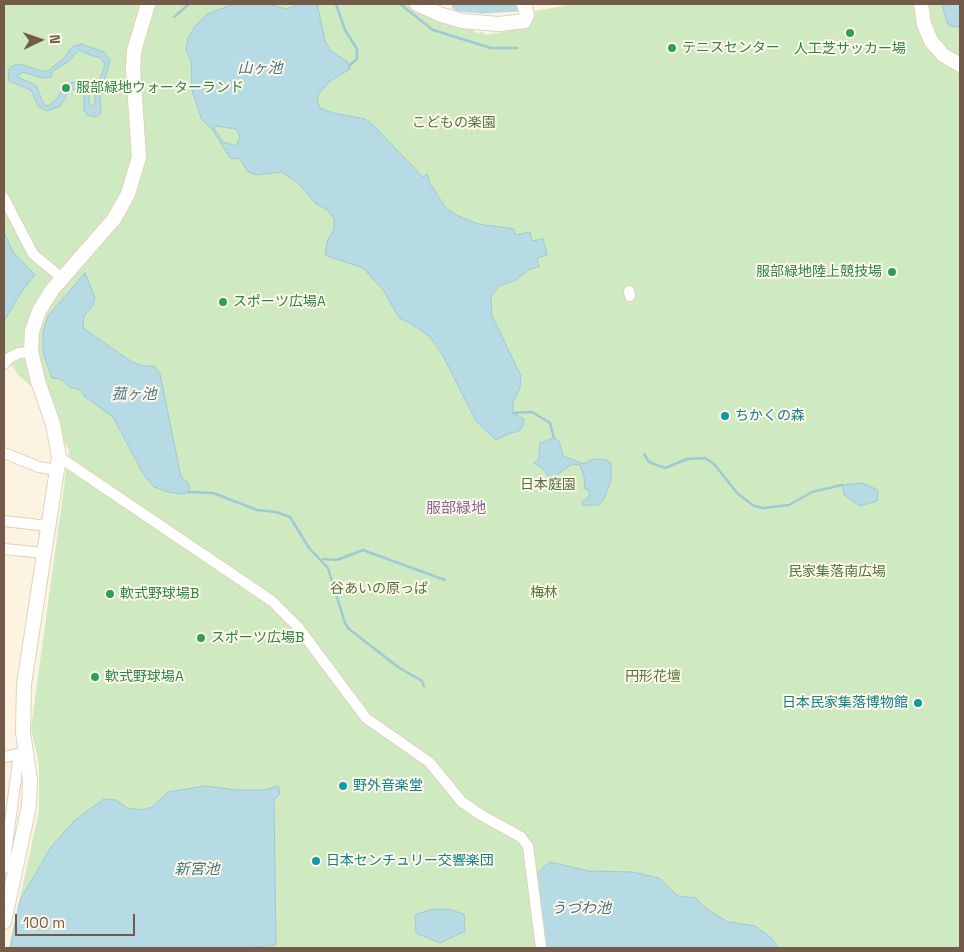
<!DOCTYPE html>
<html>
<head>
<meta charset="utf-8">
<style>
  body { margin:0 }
  #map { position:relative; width:964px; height:952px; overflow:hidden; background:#fcf3e2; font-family:"Space Grotesk",sans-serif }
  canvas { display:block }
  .frame { position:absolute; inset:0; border:5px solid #735a49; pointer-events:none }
  .north { position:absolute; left:15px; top:15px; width:50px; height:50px; -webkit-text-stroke:4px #fff7e8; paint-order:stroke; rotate:87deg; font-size:14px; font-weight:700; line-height:20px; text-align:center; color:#735a49 }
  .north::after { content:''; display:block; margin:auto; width:18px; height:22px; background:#735a49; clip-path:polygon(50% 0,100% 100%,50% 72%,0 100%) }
  .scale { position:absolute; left:15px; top:914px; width:120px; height:22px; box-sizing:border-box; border:2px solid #735a49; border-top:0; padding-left:6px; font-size:15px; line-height:18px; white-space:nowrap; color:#735a49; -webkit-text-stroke:4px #fff7e8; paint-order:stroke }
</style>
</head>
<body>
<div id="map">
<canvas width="964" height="952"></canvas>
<div class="frame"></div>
<div class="north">N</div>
<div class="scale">100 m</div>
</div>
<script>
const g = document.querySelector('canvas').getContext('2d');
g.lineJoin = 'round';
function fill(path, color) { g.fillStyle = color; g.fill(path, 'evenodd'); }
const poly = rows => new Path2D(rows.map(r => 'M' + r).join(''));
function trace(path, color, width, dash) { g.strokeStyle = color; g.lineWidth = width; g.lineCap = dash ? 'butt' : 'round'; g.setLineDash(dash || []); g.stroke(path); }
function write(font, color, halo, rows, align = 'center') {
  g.font = font + ' "Space Grotesk","Noto Sans JP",sans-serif'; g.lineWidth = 4; g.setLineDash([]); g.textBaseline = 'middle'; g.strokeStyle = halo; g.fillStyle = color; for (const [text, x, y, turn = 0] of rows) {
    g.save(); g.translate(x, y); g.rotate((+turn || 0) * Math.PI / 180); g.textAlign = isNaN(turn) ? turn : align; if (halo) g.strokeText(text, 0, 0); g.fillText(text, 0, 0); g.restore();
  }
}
fill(poly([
  [4,4,409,4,469,26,476,33,483,32,484,35,509,31,509,29,530,12,574,4,915,4,916,16,960,71,960,948,9,948,39,811,39,765,31,728,69,450,36,390,19,376,4,354],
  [927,4,960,4,960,59,949,52,935,37,930,26]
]), '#cfe9c1');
const water = poly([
  [234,4,268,4,286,9,301,4,317,4,325,41,331,51,348,62,350,69,330,81,319,93,317,99,320,108,333,113,365,119,372,124,423,177,427,174,428,176,430,183,445,207,456,215,478,224,514,229,515,235,530,232,532,241,543,239,547,255,537,258,539,267,530,269,516,280,499,286,491,296,492,316,521,376,520,387,513,403,513,413,524,419,523,426,519,431,508,434,496,440,476,421,442,354,430,337,410,323,399,318,384,291,363,268,325,255,327,242,334,229,334,219,328,210,316,204,297,182,281,172,256,175,247,171,240,159,230,158,212,129,202,120,192,90,191,60,186,50,188,38,195,26,207,14,234,4],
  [216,126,236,129,240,137,236,146,223,142,214,128,216,126],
  [942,4,960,4,960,27,951,26,947,23,942,4],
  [81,44,104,52,110,60,100,97,101,114,96,117,87,115,84,110,84,93,81,90,70,89,60,106,47,111,38,106,31,90,9,81,8,70,12,66,19,64,46,72,63,59,72,47,81,44],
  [79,50,93,56,100,57,105,64,95,94,95,104,93,106,89,103,89,89,81,83,74,82,65,85,56,100,48,106,44,105,36,85,17,77,22,72,43,78,51,77,53,71,69,61,79,50],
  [4,232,13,252,35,275,22,291,4,321,4,232],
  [85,273,95,298,93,305,84,316,83,328,132,362,143,366,154,366,160,374,181,477,189,484,189,492,182,494,168,492,154,487,144,475,113,417,84,396,81,390,70,387,61,379,52,378,43,352,43,332,48,316,85,273],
  [554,438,559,441,563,456,584,464,593,459,606,460,611,463,611,481,603,501,598,505,582,505,582,502,590,496,588,489,585,489,584,476,580,465,572,464,554,477,548,476,542,468,534,463,539,459,540,443,554,438],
  [862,483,878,490,877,501,860,506,845,496,842,485,862,483],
  [205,786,237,790,263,790,278,786,280,794,274,799,276,945,241,948,10,948,20,900,51,847,74,821,104,799,116,800,127,808,142,810,152,807,168,792,205,786],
  [550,862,589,871,633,872,659,878,678,896,696,898,708,910,728,922,755,926,769,936,779,948,544,948,534,876,550,862],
  [448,909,464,914,465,931,440,943,416,933,415,915,429,910,448,909]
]);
fill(water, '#b7dbe4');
trace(water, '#9ecad6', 1);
trace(poly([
  [336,4,345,30,357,49,357,59,349,66],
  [400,4,433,30,491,48,517,48],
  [174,17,189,4],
  [513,413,532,412,550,423,554,438],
  [644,454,649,462,665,468,687,459,705,458,714,464,738,494,754,506,764,508,789,505,812,492,842,485],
  [189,492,213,493,257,510,276,512,290,517,309,548,328,568,345,623,349,629,398,667,422,681,424,686],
  [323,559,337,560,363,550,445,580]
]), '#9ecad6', 2.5);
trace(poly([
  [459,4,483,6,518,4]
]), '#b7dbe4', 15);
const street = poly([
  [4,198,33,254,62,278],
  [629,291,630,296],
  [4,364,9,358,19,353,31,352],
  [4,453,39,467,56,470],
  [59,457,272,601,298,627,366,718,429,762,462,802,481,815,521,837,528,846,541,948],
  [4,521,48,526],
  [4,549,44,553],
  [4,757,19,754,25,751],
  [4,868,19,754]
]);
const secondary = poly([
  [417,4,439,14,462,21,499,24,524,21,527,15,524,4],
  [921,4,924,24,931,41,943,55,960,65],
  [4,922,29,806,30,780,23,732,24,684,59,457,53,424,38,381,31,352,32,331,39,311,52,290,114,219,128,194,139,157,133,68,134,51,148,4]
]);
trace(street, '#e0d0be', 12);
trace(secondary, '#e4d1bc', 16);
trace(street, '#fff', 10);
trace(secondary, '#fff', 14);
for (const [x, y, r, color] of [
  [850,33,5,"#2e9e5b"],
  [672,48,5,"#2e9e5b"],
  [66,88,5,"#2e9e5b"],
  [892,272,5,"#2e9e5b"],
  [223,302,5,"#2e9e5b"],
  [725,416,5,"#0f9aa8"],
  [110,594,5,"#2e9e5b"],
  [201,638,5,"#2e9e5b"],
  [95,677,5,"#2e9e5b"],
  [918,703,5,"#0f9aa8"],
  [343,786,5,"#0f9aa8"],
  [316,861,5,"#0f9aa8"]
]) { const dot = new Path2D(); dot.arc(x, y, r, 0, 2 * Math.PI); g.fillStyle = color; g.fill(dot); trace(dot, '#fff7e8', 2); }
write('14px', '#27864d', '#fff7e8', [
  ["テニスセンター",682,48],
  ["人工芝サッカー場",850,49,"center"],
  ["服部緑地ウォーターランド",76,88],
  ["服部緑地陸上競技場",882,272,"right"],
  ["スポーツ広場A",233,302],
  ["軟式野球場B",120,594],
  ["スポーツ広場B",211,638],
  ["軟式野球場A",105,677]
], 'left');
write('14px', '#4e7842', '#fff7e8', [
  ["こどもの楽園",454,123],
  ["日本庭園",548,485],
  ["民家集落南広場",837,572],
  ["谷あいの原っぱ",379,589],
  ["梅林",544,593],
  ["円形花壇",653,677]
]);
write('14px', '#0d838f', '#fff7e8', [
  ["ちかくの森",735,416],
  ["日本民家集落博物館",908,703,"right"],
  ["野外音楽堂",353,786],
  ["日本センチュリー交響楽団",326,861]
], 'left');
write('italic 15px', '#437785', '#fff7e8', [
  ["山ヶ池",260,69],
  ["菰ヶ池",134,395],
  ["新宮池",197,870],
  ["うづわ池",581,909]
]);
write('15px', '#886596', '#fff7e8', [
  ["服部緑地",456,509]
]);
</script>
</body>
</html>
